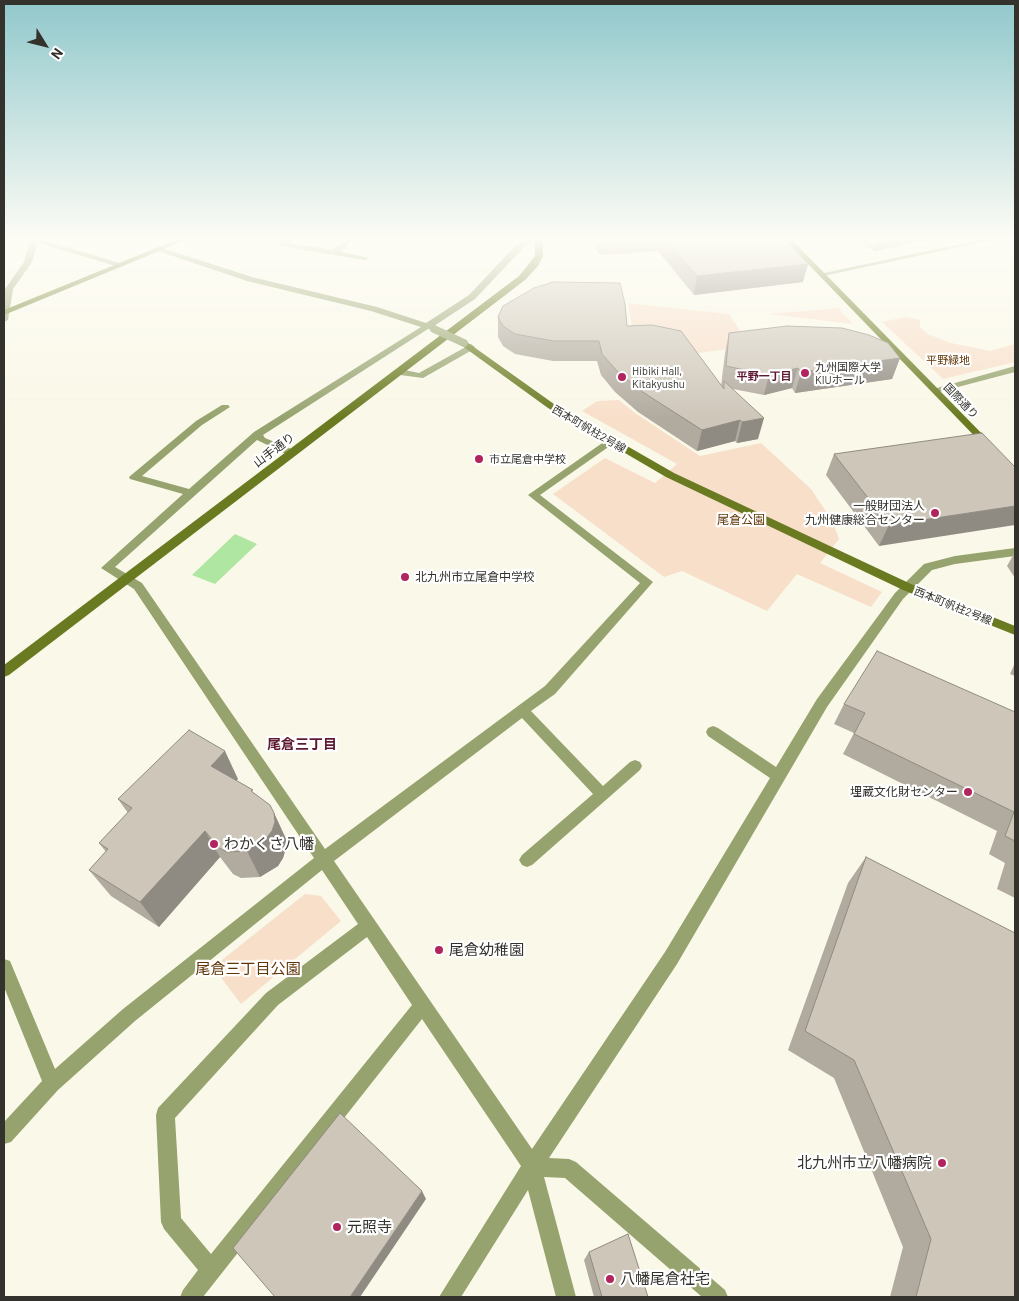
<!DOCTYPE html>
<html>
<head>
<meta charset="utf-8">
<style>
  body { margin:0 }
  #map { position:relative; width:1019px; height:1301px; overflow:hidden; background:#faf8e8; font-family:Barlow,sans-serif }
  canvas { display:block }
  .frame { position:absolute; inset:0; border:5px solid #33322c; pointer-events:none }
  .north { position:absolute; left:20px; top:20px; width:50px; height:50px; -webkit-text-stroke:4px #fff; paint-order:stroke; rotate:126deg; font-size:14px; font-weight:700; line-height:20px; text-align:center; color:#33322c }
  .north::after { content:''; display:block; margin:auto; width:18px; height:22px; background:#33322c; clip-path:polygon(50% 0,100% 100%,50% 72%,0 100%) }
</style>
</head>
<body>
<div id="map">
<canvas width="1019" height="1301"></canvas>
<div class="frame"></div>
<div class="north">N</div>
</div>
<script>
const g = document.querySelector('canvas').getContext('2d');
g.lineJoin = 'round';
function fill(path, color) { g.fillStyle = color; g.fill(path, 'evenodd'); }
const poly = rows => new Path2D(rows.map(r => 'M' + r).join(''));
function trace(path, color, width, dash) { g.strokeStyle = color; g.lineWidth = width; g.lineCap = dash ? 'butt' : 'round'; g.setLineDash(dash || []); g.stroke(path); }
function write(font, color, halo, rows, align = 'center') {
  g.font = font + ' Barlow,"Noto Sans JP",sans-serif'; g.lineWidth = 4.5; g.setLineDash([]); g.textBaseline = 'middle'; g.strokeStyle = halo; g.fillStyle = color; for (const [text, x, y, turn = 0] of rows) {
    g.save(); g.translate(x, y); g.rotate((+turn || 0) * Math.PI / 180); g.textAlign = isNaN(turn) ? turn : align; if (halo) g.strokeText(text, 0, 0); g.fillText(text, 0, 0); g.restore();
  }
}
fill(poly([
  [628,303,729,314,750,346,691,354,633,335],
  [838,308,853,324,769,314],
  [906,317,920,320,920,327,928,334,951,343,990,351,1015,344,1015,362,943,379,882,322],
  [619,400,635,413,700,456,761,443,811,489,833,522,839,539,820,563,882,592,871,607,797,574,767,611,682,571,664,577,553,494,605,458,655,483,677,464,582,411,597,401],
  [305,894,321,896,341,921,241,1004,213,967]
]), '#f8dfca');
fill(poly([
  [235,534,257,544,215,584,192,575]
]), '#afe6a1');
fill(poly([
  [24,237,33,237,126,265,119,267,35,242,37,246,32,262,13,289,8,320,4,322,5,289,24,262,29,246,24,237],
  [287,237,295,237,289,243,333,250,349,237,356,237,341,252,369,258,365,260,280,246,280,242,287,237],
  [533,237,543,237,525,246,475,299,434,326,436,328,435,330,428,329,263,435,265,438,296,451,296,455,288,455,257,440,115,567,142,583,325,849,545,686,640,583,528,495,608,439,614,439,614,443,540,495,653,582,555,694,531,711,603,786,630,762,635,760,640,762,642,766,640,770,532,865,527,867,522,865,519,860,522,855,593,794,522,718,334,861,532,1149,665,952,770,778,708,736,706,732,708,728,713,726,718,728,776,767,817,699,895,593,924,564,955,556,1015,548,1015,556,955,564,932,570,903,599,827,707,677,964,549,1158,569,1159,576,1162,725,1290,728,1297,702,1297,565,1178,544,1177,576,1297,556,1297,528,1190,461,1297,439,1297,521,1166,422,1019,203,1297,180,1297,183,1290,198,1270,164,1229,161,1222,156,1115,158,1108,266,993,358,924,322,870,135,1021,58,1090,11,1142,4,1144,4,1122,42,1081,4,987,4,959,10,961,55,1069,123,1009,314,858,134,589,101,568,183,494,130,479,129,477,196,421,222,405,228,405,230,407,202,425,142,476,189,489,254,432,421,327,371,311,247,281,155,250,162,248,252,277,377,307,426,323,469,295,519,242,533,237],
  [367,937,412,1005,211,1254,181,1218,175,1118,278,1005,367,937],
  [994,237,1007,237,823,276,819,274,994,237],
  [471,344,475,347,474,349,423,378,400,375,396,372,400,369,419,373,471,344],
  [1015,366,1015,372,935,393,930,390,1015,366]
]), '#96a36e');
fill(poly([
  [183,237,193,237,4,315,4,310,183,237],
  [535,237,543,237,543,256,538,266,525,280,9,675,4,677,4,665,519,276,535,256,535,237],
  [782,237,789,237,992,444,992,448,986,448,782,237],
  [464,340,554,404,674,473,911,584,1015,626,1015,635,903,590,666,477,548,408,461,345,460,343,464,340]
]), '#697a21');
trace(poly([
  [434,329,464,343]
]), '#96a36e', 8);
fill(poly([
  [588,237,773,237,803,282,694,295,658,251,600,255],
  [850,237,943,237,874,251],
  [498,317,627,326,721,386,725,353,729,333,900,358,892,379,795,393,792,388,764,395,733,389,758,439,737,443,735,441,697,451,638,412,615,392,601,375,597,361,553,361,515,354,503,346,498,337],
  [834,454,1015,467,879,546,826,475],
  [1015,552,1015,578,1007,566],
  [1015,663,1015,676,1010,674],
  [844,704,1015,712,1015,898,997,889,1005,863,989,854,997,831,843,754,854,733,834,724],
  [238,779,236,780,255,794,274,813,286,839,286,848,283,858,278,866,260,877,241,878,233,874,220,857,159,927,111,896,89,870,106,852,99,843,128,813,118,799],
  [866,857,1015,1297,890,1297,903,1247,834,1078,788,1050,848,883],
  [589,1252,648,1297,594,1297,584,1260]
]), '#b1aa9f');
fill(poly([
  [879,237,943,237,874,251],
  [808,264,803,282,694,295,697,276],
  [900,358,892,379,795,393,801,372],
  [798,368,792,388,764,395,769,375],
  [764,418,758,439,737,443,742,422],
  [740,420,735,441,697,451,702,430],
  [1015,506,1015,525,879,546,889,525],
  [225,751,238,779,225,794,211,766],
  [274,813,286,839,286,848,283,858,278,866,260,877,247,851],
  [205,831,220,857,159,927,140,902],
  [422,1191,426,1199,360,1297,350,1297]
]), '#908b82');
const building = poly([
  [664,237,773,237,780,245,790,245,808,264,697,276,664,237],
  [553,282,620,283,625,304,627,326,652,325,681,331,724,389,724,381,764,418,742,422,740,420,702,430,641,391,617,371,602,354,599,341,554,341,515,334,503,326,498,317,503,306,534,288,553,282],
  [787,326,842,328,869,335,888,343,900,358,801,372,798,368,769,375,726,366,729,333,787,326],
  [982,433,1015,467,1015,506,889,525,834,454,982,433],
  [877,651,1015,712,1015,841,1005,836,1014,812,854,734,865,713,844,704,877,651],
  [189,730,225,751,211,766,253,790,251,791,270,805,274,813,275,822,272,831,265,840,247,851,227,852,219,848,205,831,140,902,89,870,108,849,99,843,132,808,118,799,189,730],
  [866,857,1015,933,1015,1297,916,1297,931,1239,854,1060,805,1031,866,857],
  [340,1113,422,1191,350,1297,275,1297,233,1248,340,1113],
  [628,1234,648,1297,602,1297,589,1252,628,1234]
]);
fill(building, '#cec6b9');
trace(building, '#908b82', 1);
const sky = g.createLinearGradient(0, 0, 0, 419);
sky.addColorStop(0, '#91c8cc');
sky.addColorStop(0.57, '#fdfcf5');
sky.addColorStop(1, '#fdfcf500');
g.fillStyle = sky;
g.fillRect(0, 0, 1019, 419);
for (const [x, y, r, color] of [
  [805,373,5,"#b1245e"],
  [622,377,5,"#b1245e"],
  [479,459,5,"#b1245e"],
  [935,513,5,"#b1245e"],
  [405,577,5,"#b1245e"],
  [968,792,5,"#b1245e"],
  [214,844,5,"#b1245e"],
  [439,950,5,"#b1245e"],
  [942,1163,5,"#b1245e"],
  [337,1227,5,"#b1245e"],
  [610,1279,5,"#b1245e"]
]) { const dot = new Path2D(); dot.arc(x, y, r, 0, 2 * Math.PI); g.fillStyle = color; g.fill(dot); trace(dot, '#fff', 2); }
write('11px', '#603507', '#fff', [
  ["平野緑地",948,360]
]);
write('11px', '#33322c', '#fff', [
  ["九州国際大学",815,367],
  ["KIUホール",815,380],
  ["Hibiki Hall,",632,371],
  ["Kitakyushu",632,384],
  ["市立尾倉中学校",489,459]
], 'left');
write('bold 11px', '#5c1931', '#fff', [
  ["平野一丁目",764,376]
]);
write('11px', '#33322c', '#fff', [
  ["国際通り",961,401,46],
  ["西本町帆柱2号線",589,429,30],
  ["西本町帆柱2号線",953,606,22]
]);
write('12px', '#33322c', '#fff', [
  ["山手通り",274,450,-37]
]);
write('12px', '#33322c', '#fff', [
  ["一般財団法人",925,506],
  ["九州健康総合センター",925,520],
  ["北九州市立尾倉中学校",415,577,"left"],
  ["埋蔵文化財センター",958,792]
], 'right');
write('12px', '#603507', '#fff', [
  ["尾倉公園",741,520]
]);
write('bold 14px', '#5c1931', '#fff', [
  ["尾倉三丁目",302,744]
]);
write('15px', '#33322c', '#fff', [
  ["わかくさ八幡",224,844],
  ["尾倉幼稚園",449,950],
  ["北九州市立八幡病院",932,1163,"right"],
  ["元照寺",347,1227],
  ["八幡尾倉社宅",620,1279]
], 'left');
write('15px', '#603507', '#fff', [
  ["尾倉三丁目公園",248,969]
]);
</script>
</body>
</html>
